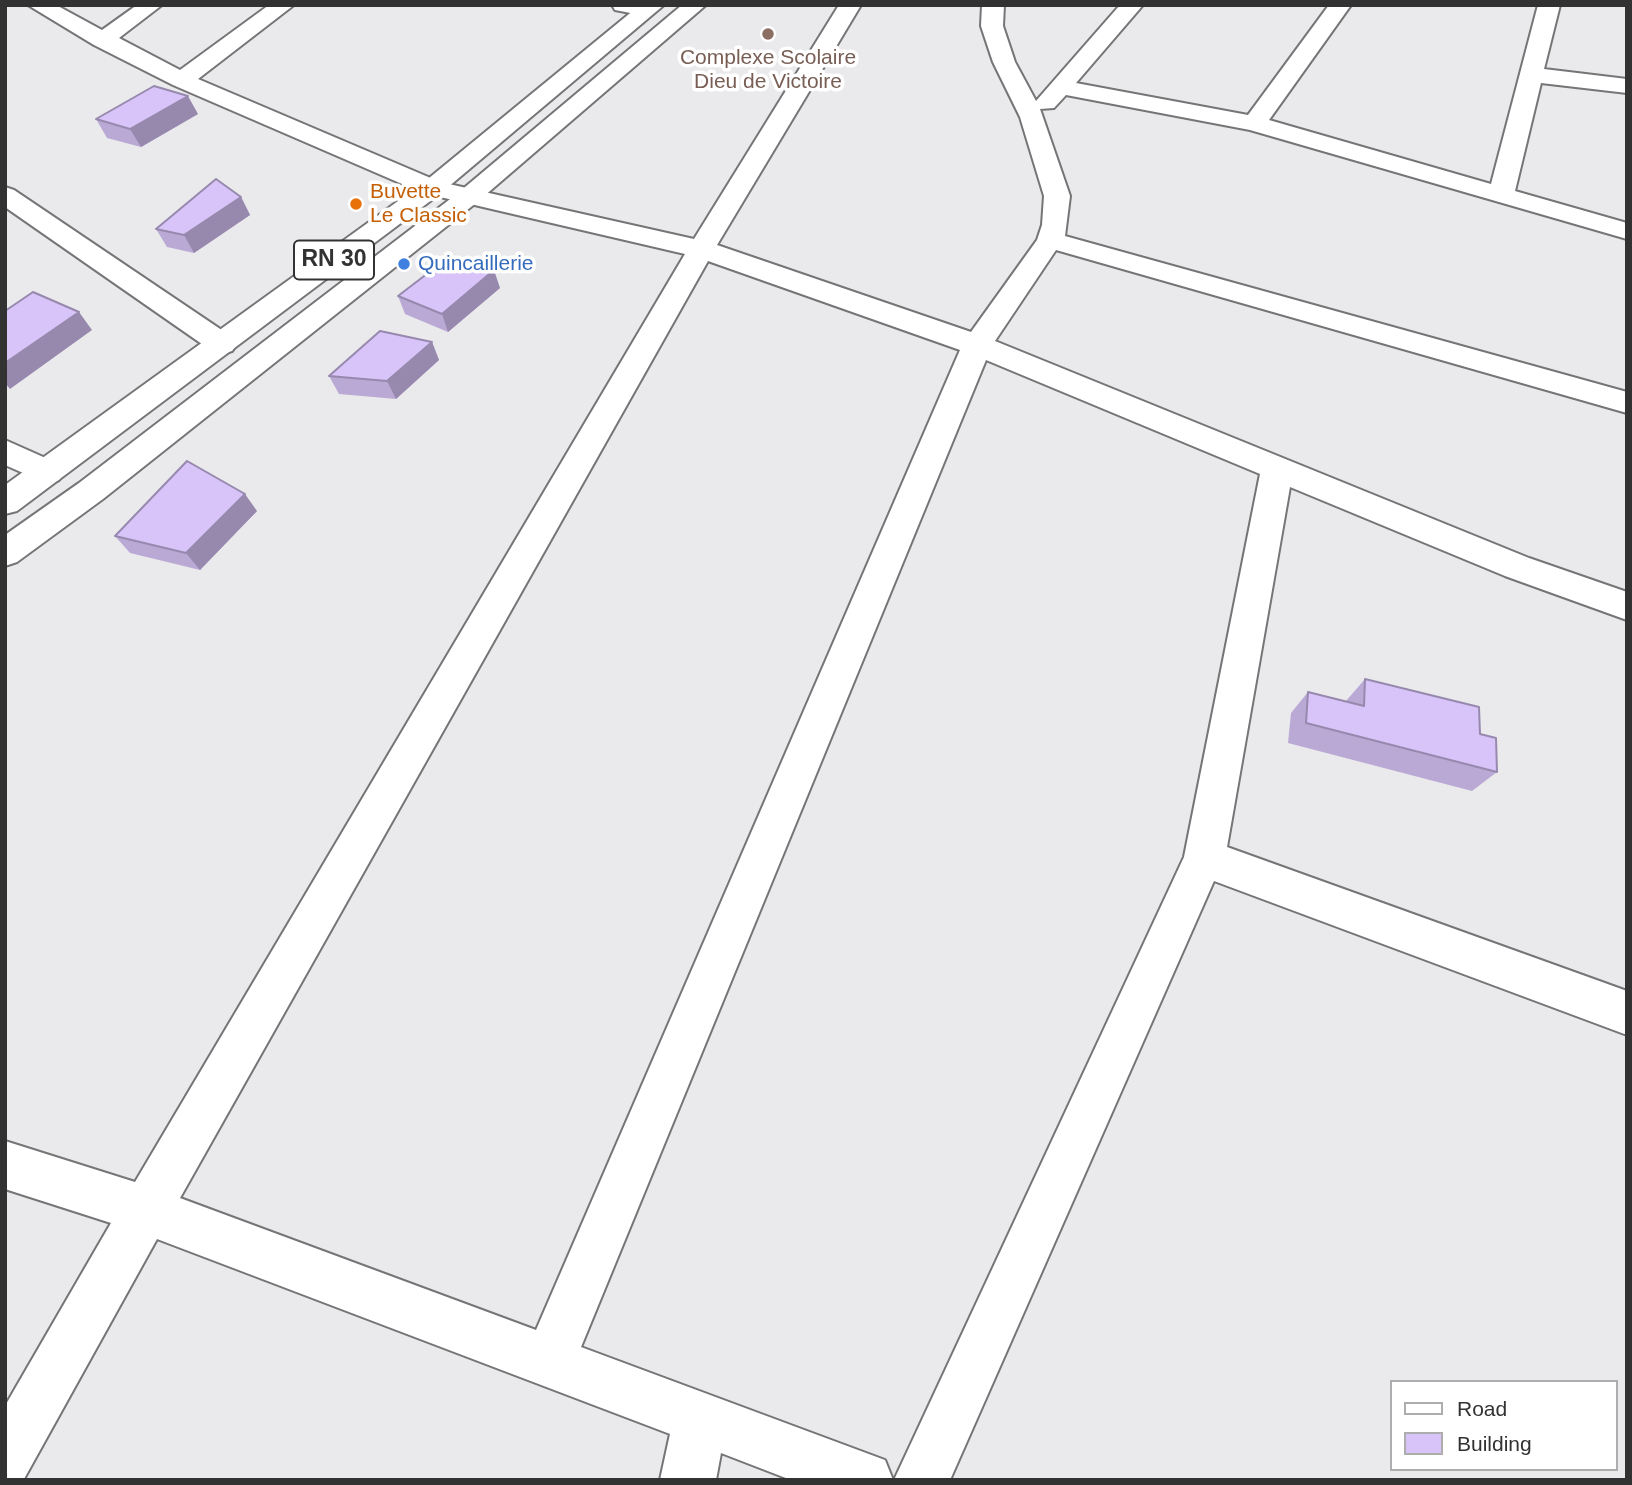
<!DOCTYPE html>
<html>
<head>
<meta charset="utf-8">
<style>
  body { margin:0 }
  #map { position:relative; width:1632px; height:1485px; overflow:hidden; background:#eaeaec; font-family:Helvetica,sans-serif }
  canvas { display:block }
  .frame { position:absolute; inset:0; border:7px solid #323233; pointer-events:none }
  .legend { position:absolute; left:1390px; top:1380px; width:228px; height:91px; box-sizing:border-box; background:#fff; border:2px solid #adadad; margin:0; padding:9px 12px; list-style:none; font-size:21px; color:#323233 }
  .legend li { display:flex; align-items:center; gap:14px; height:35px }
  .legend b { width:35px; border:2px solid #adadad }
</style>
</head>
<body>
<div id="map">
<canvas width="1632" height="1485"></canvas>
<div class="frame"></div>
<ul class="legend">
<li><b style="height:9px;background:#fff"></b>Road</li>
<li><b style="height:19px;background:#d8c4f8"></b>Building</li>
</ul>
</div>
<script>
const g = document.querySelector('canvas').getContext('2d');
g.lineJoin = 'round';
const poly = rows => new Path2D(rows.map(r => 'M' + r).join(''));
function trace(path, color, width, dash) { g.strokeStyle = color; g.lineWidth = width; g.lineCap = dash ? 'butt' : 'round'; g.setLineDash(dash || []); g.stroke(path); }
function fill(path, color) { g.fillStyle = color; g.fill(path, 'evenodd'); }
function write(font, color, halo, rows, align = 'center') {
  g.font = font + ' Helvetica,sans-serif'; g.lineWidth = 7; g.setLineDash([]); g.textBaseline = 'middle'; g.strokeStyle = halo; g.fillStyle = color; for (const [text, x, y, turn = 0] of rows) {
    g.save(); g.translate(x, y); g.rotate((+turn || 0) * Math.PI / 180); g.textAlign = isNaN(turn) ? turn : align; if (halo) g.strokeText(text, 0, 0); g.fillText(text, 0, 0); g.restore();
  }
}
const street = poly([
  [28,5,56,5,102,30,137,5,162,5,119,38,180,70,269,5,294,5,198,79,440,182,694,239,839,5,861,5,717,245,971,332,1037,240,1042,225,1044,196,1020,117,993,62,981,26,982,5,1004,5,1003,26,1015,62,1036,101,1120,5,1143,5,1076,83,1248,115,1329,5,1351,5,1269,120,1491,184,1538,5,1560,5,1544,69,1627,79,1627,93,1541,83,1515,191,1627,223,1627,239,1250,130,1066,95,1054,108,1040,109,1070,196,1065,236,1627,392,1627,413,1056,250,995,341,1529,558,1627,592,1627,620,1505,576,1290,487,1227,847,1627,991,1627,1035,1214,881,950,1480,894,1480,1184,857,1260,474,986,360,581,1347,885,1460,893,1480,791,1480,721,1453,716,1480,660,1480,670,1434,157,1239,24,1479,5,1480,5,1406,111,1223,5,1189,5,1141,135,1182,685,254,423,193,173,85,94,45,28,5],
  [708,261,960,350,536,1330,180,1198,708,261],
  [612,5,653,5,657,10,646,16,615,10,612,5],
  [5,187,14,190,232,337,237,344,232,351,222,354,212,351,5,207,5,187],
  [5,440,59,464,64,472,59,480,48,484,5,465,5,440]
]);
const primary = poly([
  [640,5,664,5,441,193,17,511,5,514,5,485,423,183,640,5],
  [682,5,706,5,476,203,103,499,17,562,5,566,5,535,79,483,458,193,682,5]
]);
trace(street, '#757577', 4);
trace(primary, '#757577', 4);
fill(street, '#fff');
fill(primary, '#fff');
fill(poly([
  [198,114,141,147,107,138,96,119],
  [241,197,250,215,194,253,167,247,156,229],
  [500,288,448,332,405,314,398,296],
  [432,342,439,360,396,399,339,394,329,376],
  [257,511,200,570,130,553,115,536],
  [1365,679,1480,734,1497,772,1472,791,1288,743,1291,713,1308,692,1346,701]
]), '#baa9d5');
fill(poly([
  [188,96,198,114,141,147,130,129],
  [241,197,250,215,194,253,184,235],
  [494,270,500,288,448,332,442,314],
  [79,312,92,330,10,389,5,383,5,363],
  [432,342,439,360,396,399,387,381],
  [245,494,257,511,200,570,186,553]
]), '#9789ae');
const building = poly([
  [154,86,188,96,130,129,96,119,154,86],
  [216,179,241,197,184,235,156,229,216,179],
  [445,260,494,270,442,314,398,296,445,260],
  [33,292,79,312,5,363,5,311,33,292],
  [380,331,432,342,387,381,329,376,380,331],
  [187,461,245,494,186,553,115,536,187,461],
  [1365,679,1479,707,1480,734,1496,738,1497,772,1306,723,1308,692,1364,706,1365,679]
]);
fill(building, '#d8c4f8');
trace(building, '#9789ae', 2);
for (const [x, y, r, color] of [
  [768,34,7,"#8d6e63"],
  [356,204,7,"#e8710a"],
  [404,264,7,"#3f7fe0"]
]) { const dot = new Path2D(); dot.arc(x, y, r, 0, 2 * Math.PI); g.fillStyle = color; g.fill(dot); trace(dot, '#fff', 2.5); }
write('21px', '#785e54', '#fff', [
  ["Complexe Scolaire",768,58],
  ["Dieu de Victoire",768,82]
]);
write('21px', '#c56008', '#fff', [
  ["Buvette",370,192],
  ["Le Classic",370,216]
], 'left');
write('21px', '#366cbe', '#fff', [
  ["Quincaillerie",418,264]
], 'left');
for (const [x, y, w] of [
  [334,260,80]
]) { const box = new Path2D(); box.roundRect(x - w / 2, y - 19.5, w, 39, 5); g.fillStyle = '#fff'; g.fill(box); trace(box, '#323233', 2); }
write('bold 23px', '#323233', null, [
  ["RN 30",334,260]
]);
</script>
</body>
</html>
